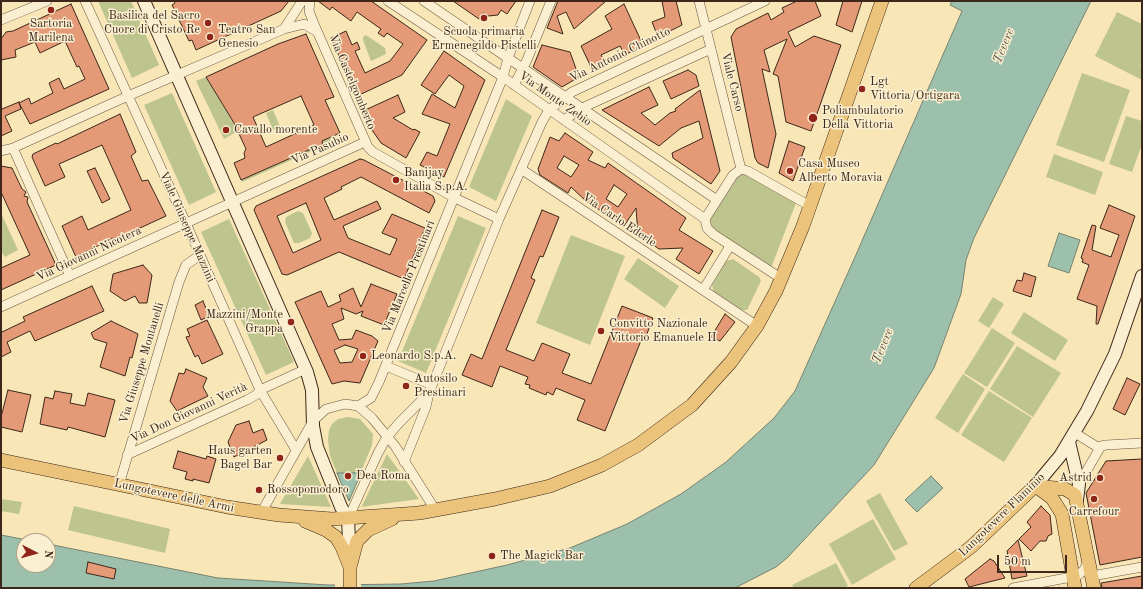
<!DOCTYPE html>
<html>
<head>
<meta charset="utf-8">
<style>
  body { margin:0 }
  #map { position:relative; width:1143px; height:589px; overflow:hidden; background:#f8e6b6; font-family:"Old Standard TT",serif }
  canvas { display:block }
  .frame { position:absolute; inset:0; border:2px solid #3c271a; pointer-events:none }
  .north { position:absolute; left:16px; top:533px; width:40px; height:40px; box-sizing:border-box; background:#faefd0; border:1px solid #ae9f87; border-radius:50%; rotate:96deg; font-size:11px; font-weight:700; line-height:16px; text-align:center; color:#3c271a }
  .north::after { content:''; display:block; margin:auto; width:14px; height:18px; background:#8f2418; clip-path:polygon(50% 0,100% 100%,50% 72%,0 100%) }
  .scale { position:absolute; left:997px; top:555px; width:70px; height:18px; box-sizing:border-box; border:2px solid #3c271a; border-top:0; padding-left:5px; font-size:12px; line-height:14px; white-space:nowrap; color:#3c271a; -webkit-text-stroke:3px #faefd0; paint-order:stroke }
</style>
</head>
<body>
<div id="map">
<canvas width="1143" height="589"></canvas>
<div class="frame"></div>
<div class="north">N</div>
<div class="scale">50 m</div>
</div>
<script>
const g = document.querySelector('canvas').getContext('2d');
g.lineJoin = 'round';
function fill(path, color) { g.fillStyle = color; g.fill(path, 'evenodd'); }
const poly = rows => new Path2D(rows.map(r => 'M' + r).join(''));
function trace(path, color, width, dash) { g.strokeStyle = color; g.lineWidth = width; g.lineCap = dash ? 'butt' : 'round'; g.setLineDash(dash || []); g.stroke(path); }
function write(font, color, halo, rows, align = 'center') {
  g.font = font + ' "Old Standard TT",serif'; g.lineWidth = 3; g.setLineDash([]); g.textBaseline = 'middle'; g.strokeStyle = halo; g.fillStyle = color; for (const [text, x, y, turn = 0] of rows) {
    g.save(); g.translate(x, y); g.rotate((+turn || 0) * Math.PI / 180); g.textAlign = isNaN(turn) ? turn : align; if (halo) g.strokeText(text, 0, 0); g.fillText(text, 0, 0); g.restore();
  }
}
fill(poly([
  [98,1,131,1,159,65,132,78],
  [1117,12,1142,24,1142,62,1139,69,1142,64,1142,80,1095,56],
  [366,35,385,48,386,54,371,61,363,40,363,37],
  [1082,73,1130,90,1104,162,1056,145],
  [206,77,238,131,224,139,196,81],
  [172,93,216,192,189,205,144,105],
  [506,99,532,116,496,201,469,187],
  [273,110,280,127,273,130,266,113],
  [1126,116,1142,121,1142,144,1132,172,1109,164],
  [330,138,332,142,242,182,241,180,319,146,321,147,321,141],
  [1054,154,1103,172,1095,195,1046,177],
  [744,172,796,203,771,268,711,228,708,219,738,173],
  [298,211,303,213,312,233,310,238,299,243,294,243,285,222,286,217],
  [1,213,18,250,5,257,1,251],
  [458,216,486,228,426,373,398,361],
  [229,219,294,362,266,375,201,232],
  [571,235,625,256,590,345,536,323],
  [638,258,679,286,665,308,624,279],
  [733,259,759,277,761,281,747,310,742,310,714,292,712,285,726,261],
  [993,297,1004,304,989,328,978,321],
  [1024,312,1068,340,1055,361,1011,333],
  [992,328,1015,343,987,387,964,373],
  [1017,346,1061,373,1033,417,990,389],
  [963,374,985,389,958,433,935,418],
  [989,391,1032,418,1004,462,961,435],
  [348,417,360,419,373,434,372,445,349,501,330,456,328,440,329,430,332,424,338,419],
  [387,454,419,499,361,507,362,506],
  [308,456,331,507,280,504],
  [880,493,908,544,894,551,866,501],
  [1,499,22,502,19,514,1,511],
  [74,506,170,529,165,553,68,530],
  [873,519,896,559,852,585,829,544],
  [836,563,848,586,843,588,794,588,792,585]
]), '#bec48d');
const water = poly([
  [952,1,1091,1,974,238,966,260,961,294,934,368,874,465,787,558,776,567,735,588,1,588,1,535,32,541,24,541,24,565,48,565,48,544,218,578,328,585,401,584,434,581,507,565,570,548,627,524,681,494,726,462,774,418,795,391,855,257,962,11,950,5,952,1],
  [1059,233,1080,240,1069,273,1048,266,1059,233],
  [337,473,361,473,349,501,341,483,337,473],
  [931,476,943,488,917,512,905,500,931,476]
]);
fill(water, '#9dc0ac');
trace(water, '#768372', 1);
fill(poly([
  [361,582,361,588,335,588,335,583]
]), '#f8e6b6');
const building = poly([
  [174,1,289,1,281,11,196,50,192,40,189,41,172,5,175,3,174,1],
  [318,1,371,1,427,40,402,75,357,96,331,38,346,31,352,45,357,42,360,49,355,51,365,73,390,61,403,44,387,33,384,37,378,33,381,29,357,12,351,21,332,7,330,10,318,1],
  [453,1,516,1,507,14,501,10,498,15,488,16,483,13,479,19,453,1],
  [558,1,606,1,574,29,566,12,557,16,563,34,547,28,558,1],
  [662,1,676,1,682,25,658,37,652,22,665,17,662,1],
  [797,1,815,1,821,16,788,32,795,47,814,36,841,45,811,131,786,122,778,76,773,74,787,39,764,50,770,72,762,69,776,134,768,168,758,163,755,158,731,37,736,29,768,13,771,20,784,12,782,8,797,1],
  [843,1,862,1,852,32,836,25,843,1],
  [71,4,109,89,30,124,19,103,29,98,31,104,53,93,49,83,59,78,64,89,85,79,79,66,77,67,65,41,40,53,35,42,15,50,16,57,1,60,1,39,6,32,13,31,71,4],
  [624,4,643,45,625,55,620,46,601,55,606,63,592,69,581,46,612,29,605,16,624,4],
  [306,34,334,97,325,100,340,133,322,141,323,148,318,146,241,180,234,163,245,158,244,153,246,149,234,123,206,77,278,44,306,34],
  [301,96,314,125,266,147,253,117,301,96],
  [542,45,570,52,579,77,562,87,533,67,542,45],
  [444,51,485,80,444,177,420,165,427,152,437,156,450,124,422,114,432,94,455,108,464,86,449,75,435,94,421,85,444,51],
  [688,70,696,75,699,86,671,99,663,81,688,70],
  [649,87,658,105,641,113,655,125,670,113,676,111,675,109,700,90,720,171,711,184,673,158,672,153,703,138,699,121,681,128,659,146,602,110,649,87],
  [398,95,405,112,393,118,413,130,414,129,420,132,406,158,381,143,372,130,363,111,398,95],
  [19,102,21,109,5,116,12,131,1,136,1,107,2,109,19,102],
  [120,114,136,152,131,156,142,181,148,180,166,216,114,240,113,238,76,257,62,226,82,216,88,230,131,210,102,145,59,164,65,177,45,186,32,157,33,154,56,143,57,144,120,114],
  [565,133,593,152,588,160,605,168,608,163,686,218,679,230,713,251,699,274,676,259,683,248,659,249,638,234,636,208,624,226,586,201,571,187,568,193,540,175,538,169,550,137,559,141,565,133],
  [564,156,579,165,571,177,557,168,564,156],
  [614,185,627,194,618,207,606,199,614,185],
  [789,141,805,147,793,181,779,173,789,141],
  [360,159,364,160,433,196,435,201,429,213,361,177,341,187,342,189,324,198,334,220,377,201,381,209,343,226,348,238,390,255,397,239,382,233,392,214,425,228,404,279,339,252,287,275,282,274,254,210,256,206,360,159],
  [306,203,321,240,293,253,277,216,306,203],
  [1,166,12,168,22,189,26,192,24,196,28,197,27,202,56,265,1,290,1,268,30,255,1,192,1,166],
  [95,168,110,199,102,203,87,171,95,168],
  [1109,205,1135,216,1098,324,1096,324,1097,306,1077,299,1089,265,1082,262,1083,259,1081,258,1092,225,1096,226,1092,250,1111,257,1119,235,1100,228,1109,205],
  [542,210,559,217,543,257,540,256,531,278,535,280,506,350,534,361,542,343,570,354,562,373,591,384,622,306,653,318,645,339,642,338,605,431,577,420,585,400,556,388,553,395,547,392,546,395,529,388,530,385,525,384,528,377,500,366,492,387,462,375,471,354,482,359,542,210],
  [143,265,152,275,147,303,139,303,135,296,125,301,110,291,113,274,143,265],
  [1024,273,1036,277,1031,297,1013,291,1017,280,1022,281,1024,273],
  [371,284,397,294,384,325,361,316,363,311,356,314,341,308,344,319,332,324,339,340,352,339,356,330,372,336,378,341,360,383,344,381,332,384,295,302,321,291,328,307,341,301,339,295,353,288,361,307,371,284],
  [345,345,358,349,352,362,340,363,334,350,345,345],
  [92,286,104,311,35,341,30,331,7,342,11,352,1,357,1,330,2,332,25,321,23,317,92,286],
  [203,301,209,316,201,320,195,305,203,301],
  [725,314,735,322,720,341,711,337,725,314],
  [207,320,223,354,202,364,198,355,195,357,186,337,190,336,187,329,207,320],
  [111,321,138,334,132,358,130,357,125,376,100,367,107,343,94,339,91,333,111,321],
  [186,369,207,378,203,387,208,396,177,411,170,401,179,373,184,374,186,369],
  [1127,378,1140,384,1125,415,1113,409,1127,378],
  [8,390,31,395,22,432,1,427,1,417,8,390],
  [55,391,72,394,70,403,85,406,88,393,115,400,105,437,68,427,67,430,40,424,45,397,53,399,55,391],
  [249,421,253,433,263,429,267,440,234,457,228,442,236,425,249,421],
  [178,451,206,459,207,456,216,459,209,483,193,479,193,481,185,479,187,472,173,468,178,451],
  [1142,459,1142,557,1100,565,1086,493,1106,461,1142,459],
  [1041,506,1050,515,1052,534,1048,536,1046,541,1040,541,1031,551,1019,539,1031,527,1027,522,1041,506],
  [1018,540,1027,576,1012,579,1007,551,1018,540],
  [990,559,994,561,1005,578,969,587,965,579,990,559],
  [88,562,116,569,114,579,86,573,88,562],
  [1142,576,1142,588,1102,588,1101,583,1142,576]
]);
fill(building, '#e49977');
trace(building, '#3c271a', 1);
const street = poly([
  [85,1,181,212,260,390,296,450],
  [310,1,309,11,314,24,368,147,373,152,455,198,499,219],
  [388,1,503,77,705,219],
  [424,1,717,200],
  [699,1,741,169],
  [1,20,47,1],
  [284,29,302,1],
  [514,85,527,60,551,1],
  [564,120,582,108,711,49],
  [13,148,70,276],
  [1,151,13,148,128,96,284,29,304,24,316,31],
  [521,169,757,326],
  [782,279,713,234,707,228,705,219,733,175,741,169,748,171,810,206],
  [703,290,730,246],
  [1,307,365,142],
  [386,366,432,385],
  [358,406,371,398,379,382,503,77,508,58,530,1],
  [1075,433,1099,448],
  [127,455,247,400,256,395,260,390,306,369],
  [404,462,426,407,429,393,499,219,542,122,549,110,572,92,765,1],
  [1079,484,1101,446,1106,445,1142,443],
  [119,485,179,282,186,265,200,255],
  [261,513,313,421,326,409,345,404,358,406,372,418,395,446,436,511],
  [348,519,378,453,387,437,399,423,429,393],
  [1092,576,1142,567],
  [1013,588,1077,576,1084,570,1089,560]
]);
const secondary = poly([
  [144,1,307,372,312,390,313,426,317,447,341,507,348,519,350,560],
  [1069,442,1079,484,1077,500],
  [1035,486,1060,456,1087,411,1115,354,1142,276]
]);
const primary = poly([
  [1,460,227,507,279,515,332,519,419,513,495,499,550,486,602,465,638,445,692,405,731,362,757,326,776,291,803,226,882,1],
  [1035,486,1065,489,1075,495,1094,588],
  [1037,487,1052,498,1062,514,1075,588],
  [305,521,326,530,336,537,342,547,350,567],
  [350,588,350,567,357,541,368,530,392,519],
  [916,588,971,547,1035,486]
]);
trace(street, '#6b5741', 10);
trace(secondary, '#3c271a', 14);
trace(primary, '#3c271a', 14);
trace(street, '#faefd0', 9);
trace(secondary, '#faefd0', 12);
trace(primary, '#ecc37b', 13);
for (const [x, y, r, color] of [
  [51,10,4,"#8f2418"],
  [484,18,4,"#8f2418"],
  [208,23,4,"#8f2418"],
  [210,37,4,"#8f2418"],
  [862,89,4,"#8f2418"],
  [813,118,5,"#8f2418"],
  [226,130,4,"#8f2418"],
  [790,171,4,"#8f2418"],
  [396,180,4,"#8f2418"],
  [291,322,4,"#8f2418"],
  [601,331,4,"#8f2418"],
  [363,356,4,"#8f2418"],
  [406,386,4,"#8f2418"],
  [280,458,4,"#8f2418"],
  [348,476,4,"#8f2418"],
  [1100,478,4,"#8f2418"],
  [259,490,4,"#8f2418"],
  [1094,499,4,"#8f2418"],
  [492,556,4,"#8f2418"]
]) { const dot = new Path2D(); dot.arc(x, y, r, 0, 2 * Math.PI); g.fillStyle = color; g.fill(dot); trace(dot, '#faefd0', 1.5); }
write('12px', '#3c271a', '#faefd0', [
  ["Basilica del Sacro",200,16,"right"],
  ["Cuore di Cristo Re",200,30,"right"],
  ["Sartoria",51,24,"center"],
  ["Marilena",51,38,"center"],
  ["Teatro San",218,30],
  ["Genesio",218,44],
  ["Scuola primaria",484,32,"center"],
  ["Ermenegildo Pistelli",484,46,"center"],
  ["Lgt",870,82],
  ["Vittoria/Ortigara",870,96],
  ["Poliambulatorio",822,111],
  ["Della Vittoria",822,125],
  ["Cavallo morente",234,130],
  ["Casa Museo",798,164],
  ["Alberto Moravia",798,178],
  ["Banijay",404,173],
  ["Italia S.p.A.",404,187],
  ["Mazzini/Monte",283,315,"right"],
  ["Grappa",283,329,"right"],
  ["Convitto Nazionale",609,324],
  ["Vittorio Emanuele II",609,338],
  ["Leonardo S.p.A.",371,356],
  ["Autosilo",414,379],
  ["Prestinari",414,393],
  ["Haus garten",272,451,"right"],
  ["Bagel Bar",272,465,"right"],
  ["Dea Roma",356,476],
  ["Astrid",1092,478,"right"],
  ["Rossopomodoro",267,490],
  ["Carrefour",1094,512,"center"],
  ["The Magick Bar",500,556]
], 'left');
write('12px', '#3c271a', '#faefd0', [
  ["Via Antonio Chinotto",620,55,-26],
  ["Via Castelgomberto",352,82,67],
  ["Viale Carso",732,82,76],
  ["Via Monte Zebio",555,99,35],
  ["Via Pasubio",320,149,-24],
  ["Via Carlo Ederle",619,220,34],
  ["Viale Giuseppe Mazzini",187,227,66],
  ["Via Giovanni Nicotera",89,254,-25],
  ["Via Marcello Prestinari",409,277,-68],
  ["Via Giuseppe Montanelli",142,363,-73],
  ["Via Don Giovanni Verità",189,413,-25],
  ["Lungotevere delle Armi",174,496,12],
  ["Lungotevere Flaminio",1002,515,-44]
]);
write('italic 13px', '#595546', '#faefd0', [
  ["Tevere",1004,46,-68],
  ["Tevere",883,346,-68]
]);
</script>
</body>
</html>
